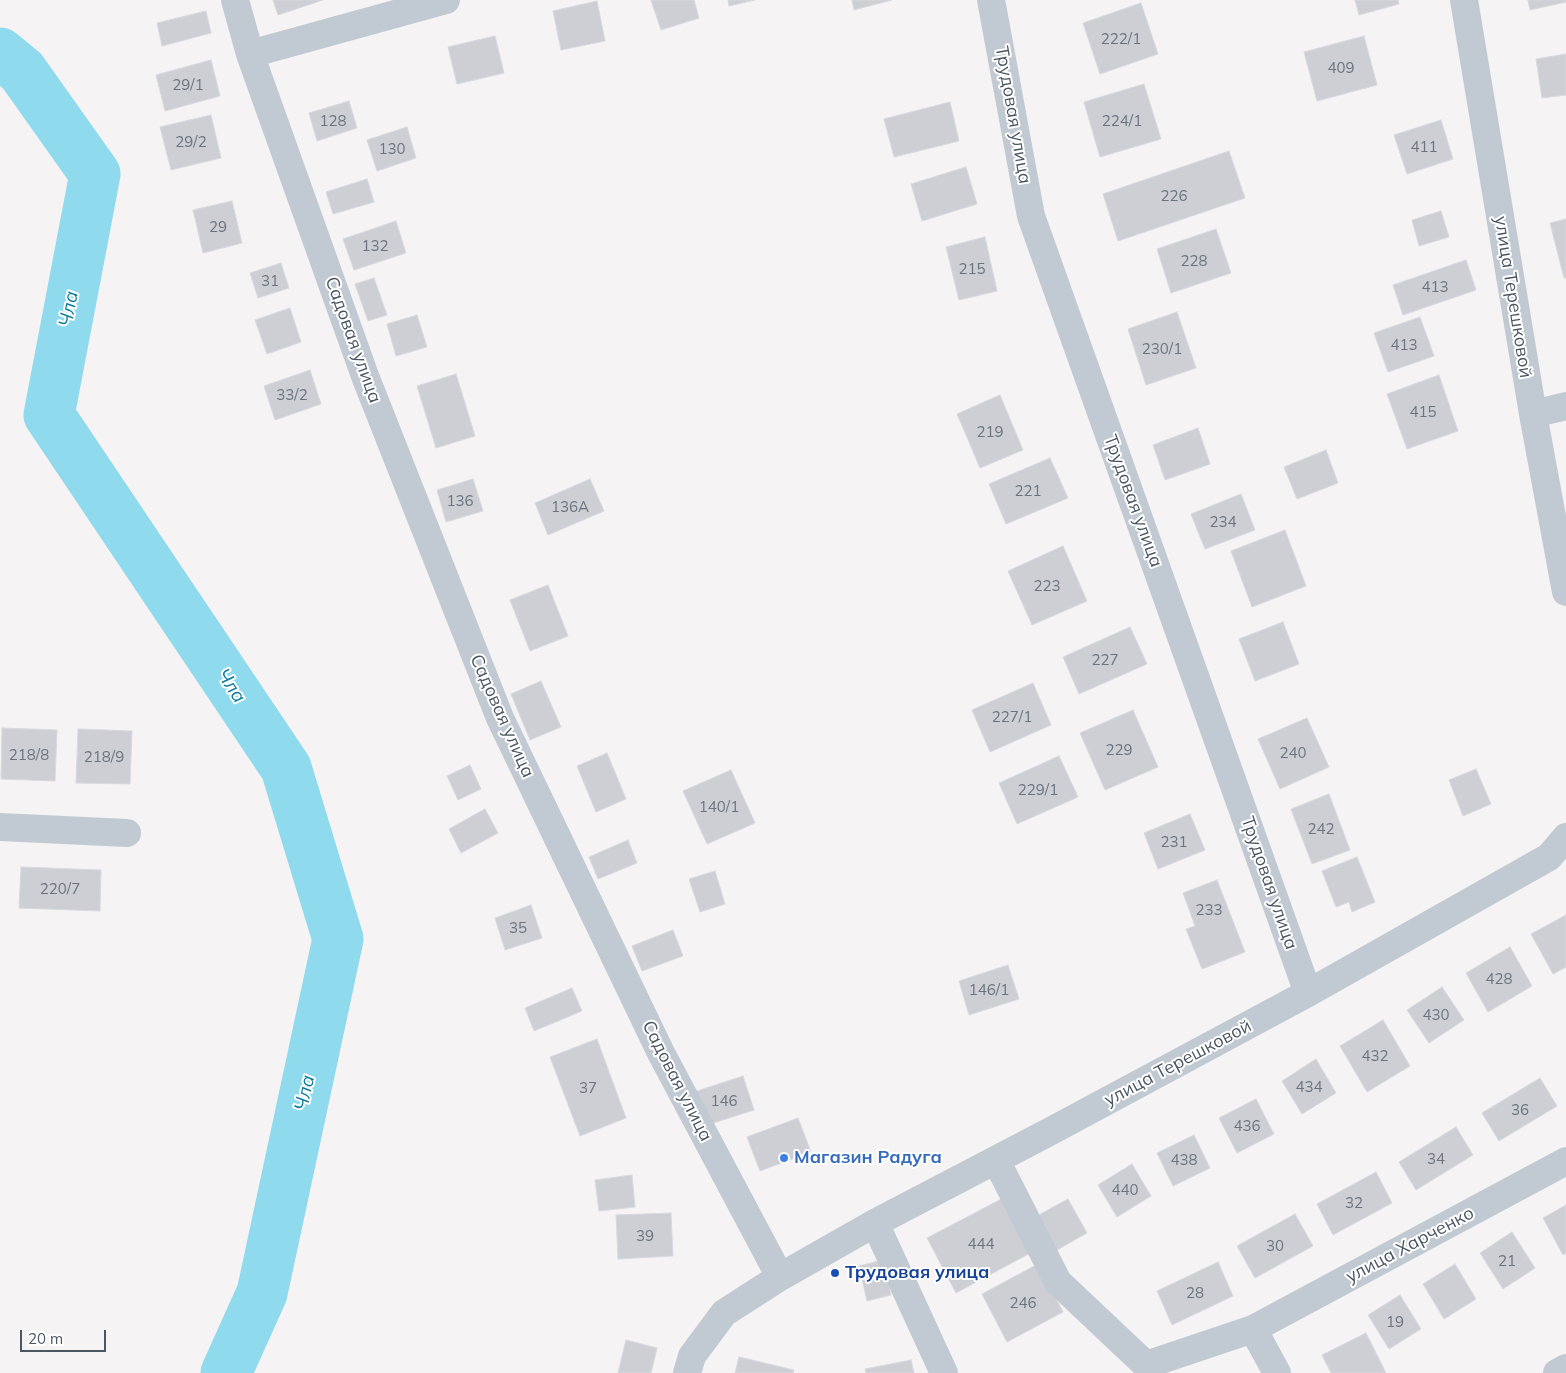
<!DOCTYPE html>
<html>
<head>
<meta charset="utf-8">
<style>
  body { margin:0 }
  #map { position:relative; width:1566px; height:1373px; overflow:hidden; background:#f5f3f3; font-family:Mulish,sans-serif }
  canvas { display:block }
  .scale { position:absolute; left:20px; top:1330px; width:86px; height:22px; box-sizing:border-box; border:2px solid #4a5661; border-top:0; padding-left:6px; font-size:15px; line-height:18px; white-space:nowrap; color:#4a5661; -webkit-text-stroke:4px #fff; paint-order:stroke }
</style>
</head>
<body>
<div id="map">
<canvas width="1566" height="1373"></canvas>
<div class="scale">20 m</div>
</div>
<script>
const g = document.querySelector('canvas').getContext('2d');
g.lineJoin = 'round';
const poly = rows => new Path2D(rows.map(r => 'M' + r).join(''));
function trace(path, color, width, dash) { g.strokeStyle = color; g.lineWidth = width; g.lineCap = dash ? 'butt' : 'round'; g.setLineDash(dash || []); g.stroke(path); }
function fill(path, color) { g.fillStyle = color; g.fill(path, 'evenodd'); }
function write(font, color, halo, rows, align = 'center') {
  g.font = font + ' Mulish,sans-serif'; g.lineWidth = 4; g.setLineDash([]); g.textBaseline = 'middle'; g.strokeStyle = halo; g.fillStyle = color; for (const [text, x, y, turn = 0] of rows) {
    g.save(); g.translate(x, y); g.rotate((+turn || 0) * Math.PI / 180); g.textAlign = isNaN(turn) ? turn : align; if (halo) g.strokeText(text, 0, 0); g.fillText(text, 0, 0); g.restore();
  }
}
trace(poly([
  [0,53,22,71,95,174,49,415,286,768,338,939,262,1293,226,1373]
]), '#90daee', 51);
const building = poly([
  [273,0,323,0,278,15,273,0],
  [651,0,694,0,699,18,661,30,651,0],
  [728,0,755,0,729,6,728,0],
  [852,0,892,0,854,10,852,0],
  [1355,0,1398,0,1399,4,1359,15,1355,0],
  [1528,0,1566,0,1566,2,1530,10,1528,0],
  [597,1,605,41,561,50,553,11,597,1],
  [1141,3,1158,54,1100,74,1083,23,1141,3],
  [206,11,211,33,162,46,157,23,206,11],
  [495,36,504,73,457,84,448,47,495,36],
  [1364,36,1377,85,1317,101,1304,52,1364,36],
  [1566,54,1566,95,1542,98,1536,59,1566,54],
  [211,60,220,96,165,111,156,75,211,60],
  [1144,84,1161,139,1100,157,1084,102,1144,84],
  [349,101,357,128,317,141,309,113,349,101],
  [950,102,959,141,894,157,884,119,950,102],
  [211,115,221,158,171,170,160,127,211,115],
  [1441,120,1453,159,1407,174,1394,135,1441,120],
  [407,127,416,158,377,171,367,140,407,127],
  [1229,151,1245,198,1118,241,1103,194,1229,151],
  [966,167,977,204,922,221,911,184,966,167],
  [367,179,374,202,333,214,326,192,367,179],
  [232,201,242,243,203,253,193,210,232,201],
  [1441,211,1449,237,1419,246,1412,220,1441,211],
  [1566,219,1566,278,1564,278,1550,223,1566,219],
  [396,221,406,253,354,270,343,239,396,221],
  [1216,229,1231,273,1171,293,1157,249,1216,229],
  [985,237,997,291,959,300,946,247,985,237],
  [1466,260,1476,290,1403,315,1393,285,1466,260],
  [281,263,289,288,258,298,250,273,281,263],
  [374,278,387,315,368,321,355,284,374,278],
  [290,308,301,342,267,354,255,320,290,308],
  [1177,312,1196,368,1146,385,1128,329,1177,312],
  [417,315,427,347,396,356,387,324,417,315],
  [1420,317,1434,356,1388,372,1374,333,1420,317],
  [310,370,321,404,275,420,264,386,310,370],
  [456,374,475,436,436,448,417,386,456,374],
  [1439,375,1458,431,1407,449,1387,394,1439,375],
  [1000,395,1023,450,980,468,957,414,1000,395],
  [1198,428,1210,464,1165,480,1153,445,1198,428],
  [1326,450,1338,483,1297,499,1284,467,1326,450],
  [1050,458,1068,498,1006,524,989,484,1050,458],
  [473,479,483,511,446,522,437,490,473,479],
  [590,479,604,511,548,535,535,503,590,479],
  [1241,494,1255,530,1205,549,1191,514,1241,494],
  [1285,530,1306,586,1252,607,1231,551,1285,530],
  [1063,546,1087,601,1032,625,1008,571,1063,546],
  [548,585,568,636,530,651,510,600,548,585],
  [1283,622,1299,664,1255,681,1239,639,1283,622],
  [1130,627,1147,664,1079,694,1063,657,1130,627],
  [541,681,561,727,530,740,511,694,541,681],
  [1033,683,1051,725,990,752,972,710,1033,683],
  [1133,710,1158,767,1105,790,1080,733,1133,710],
  [1307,718,1329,767,1280,789,1258,739,1307,718],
  [2,728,57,730,55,781,1,779,2,728],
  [78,729,132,731,130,784,76,783,78,729],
  [607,753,626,799,596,812,577,766,607,753],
  [1059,756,1078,797,1017,824,999,783,1059,756],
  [470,765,481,789,458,800,447,776,470,765],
  [1476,769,1491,804,1463,816,1449,780,1476,769],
  [731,770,755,823,707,844,683,791,731,770],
  [1329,794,1350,850,1312,864,1291,809,1329,794],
  [485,809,498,833,461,853,449,829,485,809],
  [1190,814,1205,850,1158,869,1144,833,1190,814],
  [628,840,637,863,598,879,589,857,628,840],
  [1357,857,1375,902,1352,912,1349,902,1336,907,1322,871,1357,857],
  [21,867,101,870,100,911,19,908,21,867],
  [715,871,725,904,700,912,689,879,715,871],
  [1217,880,1245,952,1202,969,1186,929,1195,926,1183,893,1217,880],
  [531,905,542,938,505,950,495,918,531,905],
  [1566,915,1566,967,1553,974,1531,934,1566,915],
  [673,930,683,956,642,971,632,946,673,930],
  [1510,947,1532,986,1488,1012,1466,973,1510,947],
  [1008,965,1019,999,969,1015,959,981,1008,965],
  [1442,987,1464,1020,1429,1043,1407,1010,1442,987],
  [572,988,582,1011,534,1031,525,1008,572,988],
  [1383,1020,1410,1066,1367,1092,1340,1046,1383,1020],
  [597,1039,626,1118,580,1136,550,1057,597,1039],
  [1316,1059,1336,1093,1302,1114,1282,1081,1316,1059],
  [743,1076,754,1110,704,1126,694,1092,743,1076],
  [1540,1078,1557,1106,1499,1141,1482,1113,1540,1078],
  [1256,1099,1274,1134,1237,1153,1219,1118,1256,1099],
  [798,1118,811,1152,760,1171,747,1137,798,1118],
  [1456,1127,1473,1155,1416,1190,1399,1162,1456,1127],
  [1194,1135,1210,1168,1173,1186,1157,1153,1194,1135],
  [1132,1164,1151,1196,1117,1217,1098,1185,1132,1164],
  [1376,1172,1392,1203,1333,1235,1317,1204,1376,1172],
  [632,1175,635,1207,599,1211,595,1180,632,1175],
  [1007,1196,1036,1250,956,1293,927,1238,1007,1196],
  [1068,1199,1087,1233,1057,1250,1037,1216,1068,1199],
  [1566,1205,1566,1253,1563,1255,1543,1218,1566,1205],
  [671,1213,673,1256,618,1259,616,1215,671,1213],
  [1295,1214,1313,1246,1255,1278,1237,1246,1295,1214],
  [1512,1232,1535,1268,1503,1289,1480,1253,1512,1232],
  [883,1260,891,1295,867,1301,859,1266,883,1260],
  [1218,1262,1233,1296,1172,1325,1157,1291,1218,1262],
  [1038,1264,1063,1312,1007,1342,982,1294,1038,1264],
  [1455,1264,1476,1299,1444,1319,1423,1284,1455,1264],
  [1400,1295,1421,1329,1389,1349,1368,1315,1400,1295],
  [1366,1333,1386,1373,1331,1373,1322,1355,1366,1333],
  [626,1340,657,1348,651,1373,618,1373,626,1340],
  [739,1357,794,1370,793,1373,735,1373,739,1357],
  [911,1360,914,1373,866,1373,865,1369,911,1360]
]);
fill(building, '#cdcfd5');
trace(building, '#d7d9de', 1);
trace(poly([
  [235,0,250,54,365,376,500,718,661,1053,780,1277],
  [991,0,1031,216,1308,993],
  [1464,0,1533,414,1566,592],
  [250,54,446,0],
  [1533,414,1566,406],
  [0,827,127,833],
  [996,1160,1058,1282,1146,1365,1253,1329,1566,1161],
  [875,1223,944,1373],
  [1253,1329,1277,1373],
  [687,1373,692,1356,724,1313,780,1277,875,1223,1051,1131,1308,993,1549,857,1566,837],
  [1557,1373,1566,1368]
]), '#c1cad2', 28);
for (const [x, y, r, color] of [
  [784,1158,5,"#3f7fe0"],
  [835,1273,5,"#1a4fb4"]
]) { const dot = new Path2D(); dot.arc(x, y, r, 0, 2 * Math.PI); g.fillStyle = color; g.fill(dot); trace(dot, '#fff', 2); }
write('15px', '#6b747e', null, [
  ["222/1",1121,39],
  ["409",1341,68],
  ["29/1",188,85],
  ["128",333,121],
  ["224/1",1122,121],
  ["29/2",191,142],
  ["411",1424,147],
  ["130",392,149],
  ["226",1174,196],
  ["29",218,227],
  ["132",375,246],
  ["228",1194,261],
  ["215",972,269],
  ["31",270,281],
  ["413",1435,287],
  ["413",1404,345],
  ["230/1",1162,349],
  ["33/2",292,395],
  ["415",1423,412],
  ["219",990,432],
  ["221",1028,491],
  ["136",460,501],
  ["136А",570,507],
  ["234",1223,522],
  ["223",1047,586],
  ["227",1105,660],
  ["227/1",1012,717],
  ["229",1119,750],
  ["240",1293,753],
  ["218/8",29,755],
  ["218/9",104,757],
  ["229/1",1038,790],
  ["140/1",719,807],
  ["242",1321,829],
  ["231",1174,842],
  ["220/7",60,889],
  ["233",1209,910],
  ["35",518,928],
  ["428",1499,979],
  ["146/1",989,990],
  ["430",1436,1015],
  ["432",1375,1056],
  ["434",1309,1087],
  ["37",588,1088],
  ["146",724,1101],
  ["36",1520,1110],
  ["436",1247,1126],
  ["34",1436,1159],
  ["438",1184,1160],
  ["440",1125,1190],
  ["32",1354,1203],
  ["39",645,1236],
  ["444",981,1244],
  ["30",1275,1246],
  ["21",1507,1261],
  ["28",1195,1293],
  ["246",1023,1303],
  ["19",1395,1322]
]);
write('18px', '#4a5661', '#fff', [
  ["Трудовая улица",1013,115,80],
  ["улица Терешковой",1513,297,81],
  ["Садовая улица",353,340,70],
  ["Трудовая улица",1133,501,70],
  ["Садовая улица",502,716,66],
  ["Трудовая улица",1269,883,71],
  ["улица Терешковой",1178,1063,-28],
  ["Садовая улица",677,1081,63],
  ["улица Харченко",1410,1245,-28]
]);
write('bold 18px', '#366cbe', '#fff', [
  ["Магазин Радуга",794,1158]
], 'left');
write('bold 18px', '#164399', '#fff', [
  ["Трудовая улица",845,1273]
], 'left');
write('italic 19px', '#0c7c9b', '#fff', [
  ["Чла",69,309,-79],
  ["Чла",231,686,56],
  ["Чла",305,1093,-78]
]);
</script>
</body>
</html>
